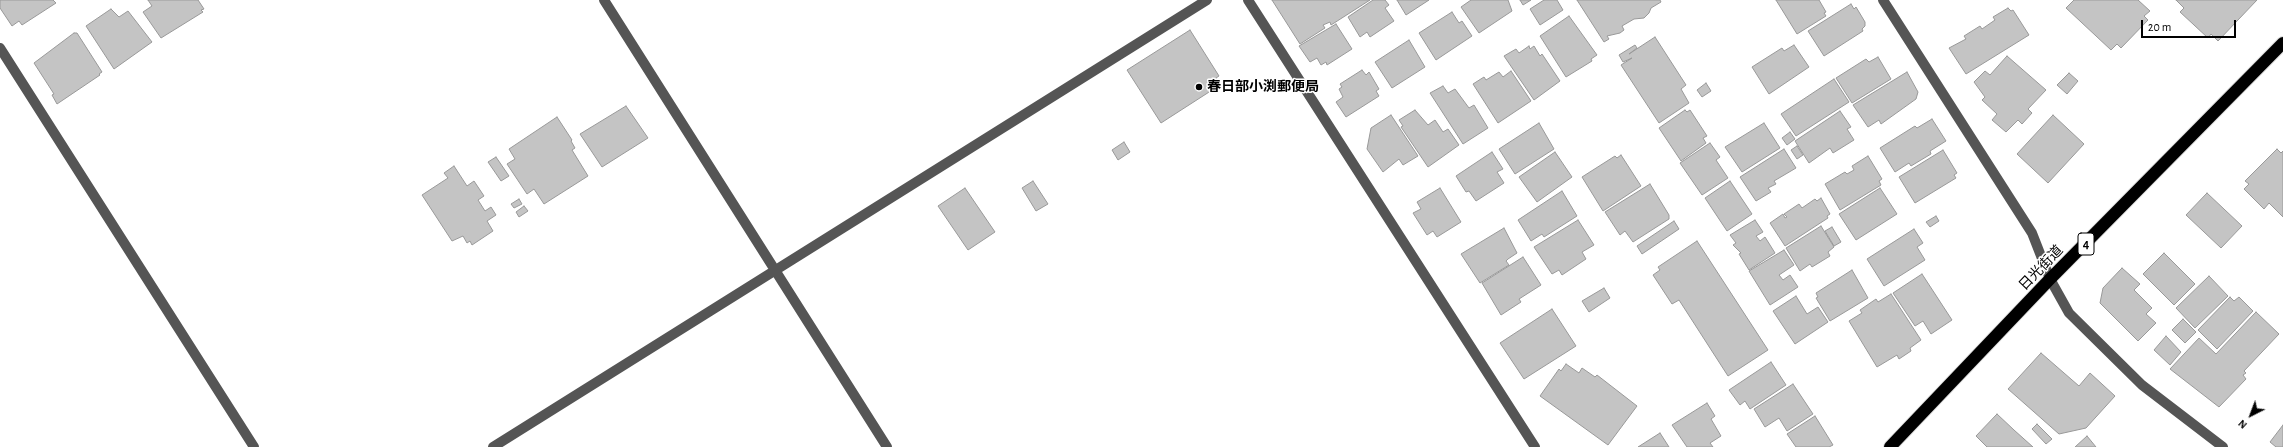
<!DOCTYPE html>
<html>
<head>
<meta charset="utf-8">
<style>
  body { margin:0 }
  #map { position:relative; width:2283px; height:447px; overflow:hidden; background:#fff; font-family:"Alegreya Sans",sans-serif }
  canvas { display:block }
  .north { position:absolute; left:2231px; top:395px; width:40px; height:40px; -webkit-text-stroke:3px #fff; paint-order:stroke; rotate:222deg; font-size:11px; font-weight:700; line-height:16px; text-align:center; color:#000 }
  .north::after { content:''; display:block; margin:auto; width:14px; height:18px; background:#000; clip-path:polygon(50% 0,100% 100%,50% 72%,0 100%) }
  .scale { position:absolute; left:2141px; top:20px; width:95px; height:18px; box-sizing:border-box; border:2px solid #000; border-top:0; padding-left:5px; font-size:12px; line-height:14px; white-space:nowrap; color:#000; -webkit-text-stroke:3px #fff; paint-order:stroke }
</style>
</head>
<body>
<div id="map">
<canvas width="2283" height="447"></canvas>
<div class="north">N</div>
<div class="scale">20 m</div>
</div>
<script>
const g = document.querySelector('canvas').getContext('2d');
g.lineJoin = 'round';
function fill(path, color) { g.fillStyle = color; g.fill(path, 'evenodd'); }
const poly = rows => new Path2D(rows.map(r => 'M' + r).join(''));
function trace(path, color, width, dash) { g.strokeStyle = color; g.lineWidth = width; g.lineCap = dash ? 'butt' : 'round'; g.setLineDash(dash || []); g.stroke(path); }
function write(font, color, halo, rows, align = 'center') {
  g.font = font + ' "Alegreya Sans","Noto Sans JP",sans-serif'; g.lineWidth = 3; g.setLineDash([]); g.textBaseline = 'middle'; g.strokeStyle = halo; g.fillStyle = color; for (const [text, x, y, turn = 0] of rows) {
    g.save(); g.translate(x, y); g.rotate((+turn || 0) * Math.PI / 180); g.textAlign = isNaN(turn) ? turn : align; if (halo) g.strokeText(text, 0, 0); g.fillText(text, 0, 0); g.restore();
  }
}
const building = poly([
  [0,0,53,0,56,3,22,25,19,21,12,26,0,8,0,0],
  [148,0,198,0,204,9,201,10,203,12,161,38,143,12,152,6,148,0],
  [1272,0,1370,0,1331,25,1330,22,1323,25,1325,28,1300,44,1272,0],
  [1373,0,1385,0,1389,5,1385,8,1394,21,1370,37,1367,32,1360,37,1348,17,1373,0],
  [1397,0,1429,0,1406,15,1397,0],
  [1471,0,1508,0,1512,11,1479,33,1461,7,1471,0],
  [1520,0,1531,0,1523,5,1520,0],
  [1544,0,1557,0,1563,10,1540,25,1530,9,1544,0],
  [1577,0,1660,0,1661,2,1651,8,1649,13,1644,18,1634,19,1622,26,1624,30,1620,33,1607,36,1609,39,1604,42,1577,0],
  [1776,0,1819,0,1826,12,1824,13,1826,16,1797,34,1776,0],
  [2074,0,2138,0,2150,11,2144,16,2148,20,2121,48,2117,44,2111,50,2066,8,2074,0],
  [2176,0,2257,0,2218,41,2211,34,2208,38,2180,12,2184,8,2176,0],
  [1851,4,1854,9,1856,7,1865,22,1865,26,1862,29,1863,31,1824,56,1808,31,1851,4],
  [2008,8,2011,11,2013,10,2029,35,1966,74,1949,48,1966,39,1964,36,1980,26,1982,29,1995,20,1993,17,2008,8],
  [111,9,119,17,128,11,152,42,114,69,86,26,111,9],
  [1452,12,1459,23,1462,21,1472,36,1436,60,1419,33,1452,12],
  [1569,16,1597,55,1591,59,1592,61,1566,77,1540,36,1569,16],
  [1336,24,1352,49,1327,65,1326,62,1321,65,1317,58,1310,62,1299,46,1336,24],
  [1190,30,1219,76,1216,78,1220,85,1161,123,1127,70,1190,30],
  [74,33,77,33,102,72,99,74,100,75,57,104,52,95,54,94,34,63,74,33],
  [1655,37,1686,85,1681,89,1689,103,1659,123,1621,65,1632,58,1623,62,1619,55,1635,45,1637,48,1629,54,1655,37],
  [1409,40,1425,67,1392,88,1375,62,1409,40],
  [1794,45,1809,67,1769,94,1752,67,1782,48,1784,51,1794,45],
  [1529,46,1530,49,1534,46,1540,56,1542,54,1560,81,1534,100,1504,56,1516,49,1519,53,1529,46],
  [2007,56,2046,90,2028,109,2032,113,2022,124,2018,120,2006,132,1992,120,1997,114,1982,100,1985,97,1974,82,1985,71,1990,75,2007,56],
  [1878,57,1891,79,1852,103,1836,78,1866,59,1869,62,1878,57],
  [1362,70,1366,75,1369,72,1379,89,1376,91,1379,96,1346,117,1336,102,1343,97,1339,89,1342,87,1340,84,1362,70],
  [1511,71,1531,101,1498,123,1473,84,1484,77,1486,80,1499,72,1503,77,1511,71],
  [1907,72,1918,92,1916,99,1881,124,1879,120,1868,127,1853,105,1907,72],
  [2069,73,2078,81,2067,94,2057,85,2069,73],
  [1834,79,1849,102,1796,136,1781,114,1834,79],
  [1706,83,1711,91,1702,97,1697,90,1706,83],
  [1443,86,1448,93,1455,89,1469,108,1474,105,1488,128,1463,144,1430,93,1443,86],
  [626,106,648,138,602,167,580,134,626,106],
  [1415,110,1428,125,1435,120,1443,132,1448,129,1459,145,1428,167,1401,127,1403,126,1399,120,1415,110],
  [1685,110,1687,112,1690,110,1707,136,1703,138,1706,143,1681,161,1659,128,1685,110],
  [1840,111,1851,127,1847,129,1854,140,1833,153,1830,148,1809,163,1795,141,1840,111],
  [1391,115,1418,156,1403,165,1399,159,1383,172,1367,149,1371,128,1391,115],
  [2053,115,2084,144,2048,183,2017,154,2053,115],
  [557,117,572,140,571,141,575,148,572,150,588,176,544,204,534,189,527,194,507,164,515,159,509,149,557,117],
  [1932,119,1946,141,1930,151,1931,154,1911,166,1909,163,1895,172,1880,148,1915,126,1917,128,1932,119],
  [1539,123,1554,149,1515,174,1499,149,1539,123],
  [1764,123,1780,148,1742,172,1725,147,1764,123],
  [1790,132,1795,139,1787,145,1782,138,1790,132],
  [1124,142,1130,152,1118,160,1112,150,1124,142],
  [1710,143,1720,157,1716,160,1728,178,1702,195,1680,163,1710,143],
  [1797,146,1803,155,1797,159,1791,150,1797,146],
  [1784,149,1796,168,1774,181,1776,184,1768,188,1771,192,1756,201,1740,177,1784,149],
  [2277,149,2281,153,2283,151,2283,217,2269,203,2264,209,2244,189,2249,184,2245,181,2277,149],
  [1943,150,1957,173,1954,175,1956,178,1915,203,1899,177,1943,150],
  [1492,152,1503,169,1497,172,1504,183,1476,201,1469,191,1466,192,1456,176,1492,152],
  [1555,152,1572,177,1537,202,1519,177,1555,152],
  [1621,155,1641,186,1603,211,1582,177,1615,156,1617,158,1621,155],
  [1868,156,1882,179,1879,181,1881,185,1840,210,1825,184,1845,172,1847,174,1854,170,1852,166,1868,156],
  [496,157,509,176,501,181,488,162,496,157],
  [454,166,467,186,474,181,484,196,478,200,485,211,491,207,496,215,487,221,493,231,472,245,470,241,467,243,463,236,452,241,422,195,448,178,444,173,454,166],
  [1033,181,1048,204,1036,211,1022,188,1033,181],
  [1730,181,1752,214,1727,231,1705,198,1730,181],
  [1650,184,1669,215,1669,219,1633,242,1625,231,1620,235,1605,212,1650,184],
  [965,188,995,232,968,250,938,206,965,188],
  [1440,188,1461,222,1437,237,1433,231,1427,235,1413,213,1421,209,1417,202,1440,188],
  [1880,188,1897,214,1856,240,1839,214,1880,188],
  [1562,191,1577,216,1544,237,1542,234,1531,241,1518,220,1562,191],
  [2207,193,2242,226,2221,248,2186,215,2207,193],
  [1821,198,1830,214,1827,216,1828,218,1785,246,1770,223,1783,214,1785,218,1787,217,1784,214,1799,204,1802,208,1815,199,1817,201,1821,198],
  [519,199,522,204,514,208,511,204,519,199],
  [524,206,528,211,519,217,516,212,524,206],
  [1936,216,1939,221,1930,227,1926,222,1936,216],
  [1578,220,1594,245,1582,252,1586,259,1562,275,1559,270,1552,274,1534,247,1578,220],
  [1755,220,1763,232,1756,236,1760,241,1765,237,1775,253,1749,270,1739,254,1741,253,1733,245,1736,243,1730,235,1755,220],
  [1674,221,1679,229,1642,254,1637,246,1674,221],
  [1821,226,1834,247,1828,252,1830,256,1812,267,1810,264,1800,271,1786,248,1821,226],
  [1832,227,1841,242,1834,246,1825,231,1832,227],
  [1504,228,1517,253,1508,259,1506,261,1509,265,1480,283,1461,254,1504,228],
  [1914,229,1923,243,1917,247,1925,260,1884,286,1867,259,1914,229],
  [1697,241,1768,350,1728,376,1679,300,1672,304,1653,275,1660,270,1658,267,1697,241],
  [1784,250,1794,265,1779,275,1783,280,1790,275,1798,287,1770,305,1749,271,1784,250],
  [2164,253,2195,284,2174,305,2143,274,2164,253],
  [1523,257,1541,285,1519,299,1521,302,1501,315,1482,283,1523,257],
  [2122,268,2140,284,2134,290,2152,308,2146,314,2156,323,2138,341,2100,303,2103,288,2122,268],
  [1852,270,1868,298,1830,321,1816,298,1818,297,1816,293,1852,270],
  [1922,274,1952,320,1931,334,1923,321,1915,326,1893,293,1922,274],
  [2209,276,2228,296,2195,328,2176,308,2209,276],
  [1604,288,1610,298,1589,312,1582,301,1604,288],
  [1891,294,1921,340,1910,348,1911,351,1899,359,1897,355,1877,367,1849,321,1862,313,1860,310,1876,299,1878,302,1891,294],
  [1796,296,1807,314,1818,307,1828,322,1795,344,1773,311,1796,296],
  [2230,297,2234,301,2239,297,2253,311,2217,349,2198,330,2230,297],
  [1552,309,1576,346,1524,379,1500,343,1552,309],
  [2256,312,2279,334,2244,371,2246,373,2243,375,2246,379,2219,407,2170,369,2199,338,2216,354,2256,312],
  [2183,319,2196,332,2185,343,2172,330,2183,319],
  [2166,336,2181,352,2170,365,2154,350,2166,336],
  [2041,353,2079,386,2090,373,2115,396,2086,428,2059,434,2008,389,2041,353],
  [1771,362,1786,385,1750,409,1745,401,1740,405,1729,390,1771,362],
  [1566,364,1579,373,1582,368,1595,377,1597,375,1637,406,1608,445,1540,396,1559,369,1561,371,1566,364],
  [1793,384,1813,414,1787,431,1779,418,1765,427,1754,409,1793,384],
  [1707,403,1715,416,1711,419,1721,436,1710,443,1713,447,1687,447,1672,425,1707,403],
  [1997,414,2014,430,2033,447,1987,447,1976,436,1997,414],
  [1815,416,1833,445,1829,447,1796,447,1787,434,1815,416],
  [2037,424,2052,439,2046,444,2032,429,2037,424],
  [2283,425,2283,447,2276,447,2270,442,2283,425],
  [1660,433,1669,447,1638,447,1660,433],
  [2087,436,2096,447,2075,447,2087,436]
]);
fill(building, '#c4c4c4');
trace(building, '#999', 1);
const highway = poly([
  [1890,447,2050,279,2283,43]
]);
trace(highway, '#dbdbdb', 14);
trace(poly([
  [604,0,887,447],
  [1248,0,1535,447],
  [1883,0,2032,233,2050,279,2069,313,2142,385,2223,447],
  [0,48,254,447],
  [493,447,1207,0]
]), '#555', 10);
trace(highway, '#000', 12);
for (const [x, y, r, color] of [
  [1199,87,4,"#000"]
]) { const dot = new Path2D(); dot.arc(x, y, r, 0, 2 * Math.PI); g.fillStyle = color; g.fill(dot); trace(dot, '#fff', 1.5); }
for (const [x, y, w] of [
  [2086,244,16]
]) { const box = new Path2D(); box.roundRect(x - w / 2, y - 11, w, 22, 3); g.fillStyle = '#fff'; g.fill(box); trace(box, '#000', 1); }
write('bold 13px', '#000', null, [
  ["4",2086,244]
]);
write('bold 14px', '#000', '#fff', [
  ["春日部小渕郵便局",1207,87]
], 'left');
write('14px', '#000', '#fff', [
  ["日光街道",2041,268,-46]
]);
</script>
</body>
</html>
